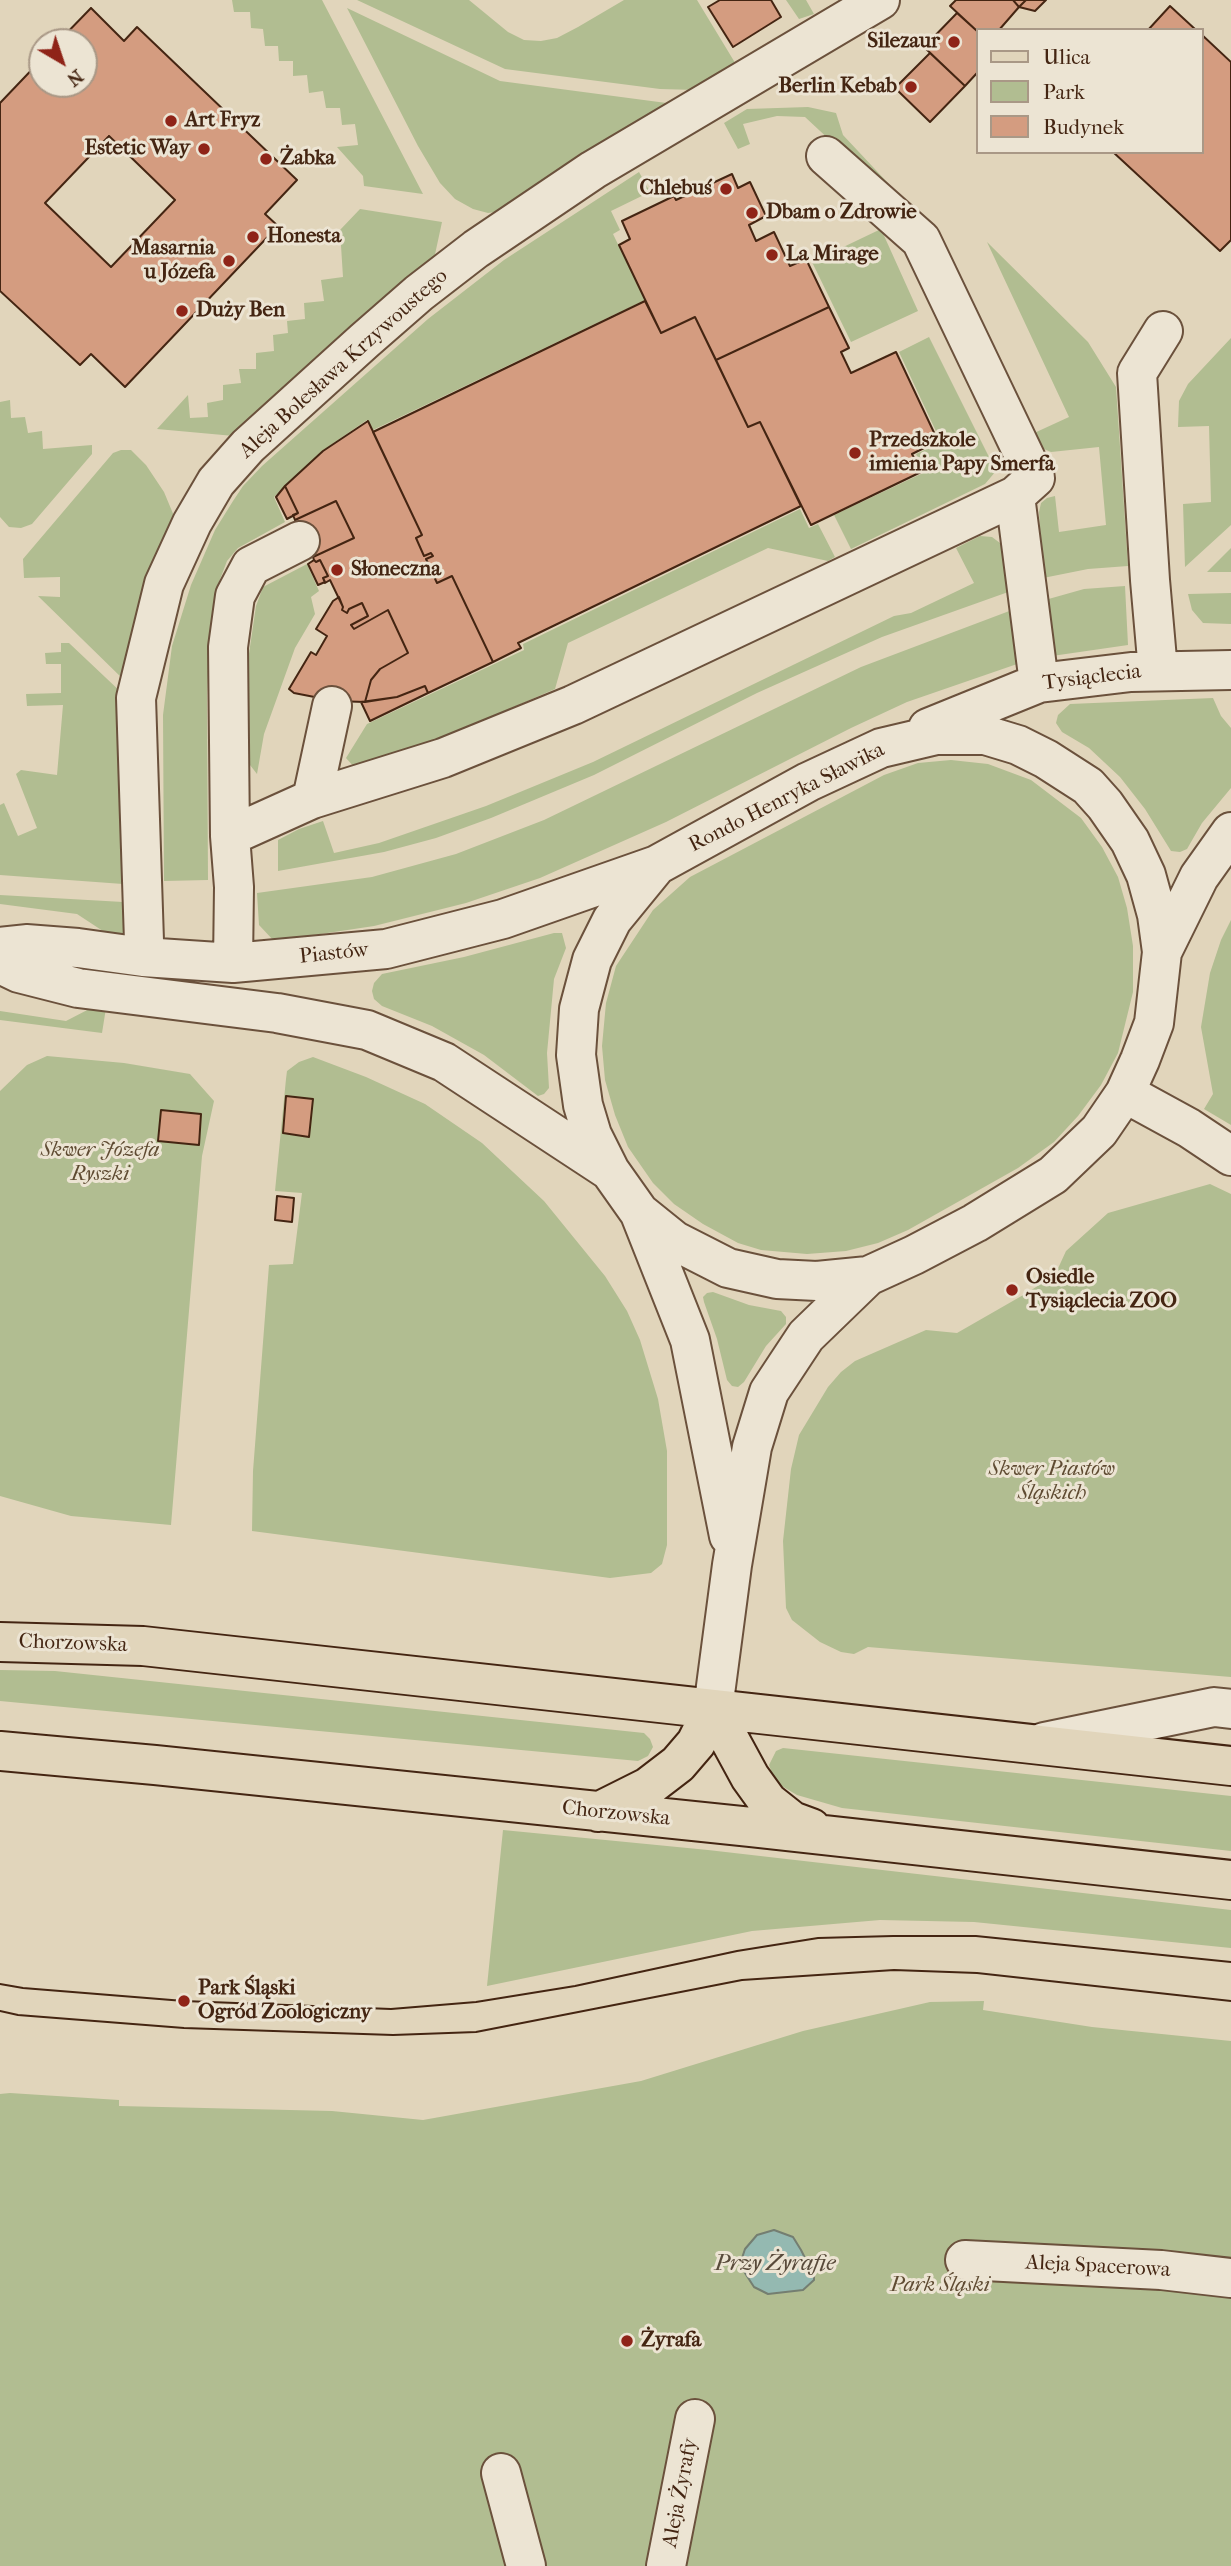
<!DOCTYPE html>
<html>
<head>
<meta charset="utf-8">
<style>
  body { margin:0 }
  #map { position:relative; width:1231px; height:2566px; overflow:hidden; background:#e1d5bb; font-family:"IM FELL French Canon",serif }
  canvas { display:block }
  .legend { position:absolute; left:976px; top:28px; width:228px; height:126px; box-sizing:border-box; background:#ece4d3; border:2px solid #a99886; margin:0; padding:9px 12px; list-style:none; font-size:21px; color:#442512 }
  .legend li { display:flex; align-items:center; gap:14px; height:35px }
  .legend b { width:35px; border:2px solid #a99886 }
  .north { position:absolute; left:28px; top:28px; width:70px; height:70px; box-sizing:border-box; background:#ece4d3; border:2px solid #a99886; border-radius:50%; rotate:141deg; font-size:19px; font-weight:700; line-height:28px; text-align:center; color:#442512 }
  .north::after { content:''; display:block; margin:auto; width:24px; height:32px; background:#8f2418; clip-path:polygon(50% 0,100% 100%,50% 72%,0 100%) }
</style>
</head>
<body>
<div id="map">
<canvas width="1231" height="2566"></canvas>
<ul class="legend">
<li><b style="height:9px;background:#e1d5bb"></b>Ulica</li>
<li><b style="height:19px;background:#b1bd91"></b>Park</li>
<li><b style="height:19px;background:#d49c80"></b>Budynek</li>
</ul>
<div class="north">N</div>
</div>
<script>
const g = document.querySelector('canvas').getContext('2d');
g.lineJoin = 'round';
function fill(path, color) { g.fillStyle = color; g.fill(path, 'evenodd'); }
const poly = rows => new Path2D(rows.map(r => 'M' + r).join(''));
function trace(path, color, width, dash) { g.strokeStyle = color; g.lineWidth = width; g.lineCap = dash ? 'butt' : 'round'; g.setLineDash(dash || []); g.stroke(path); }
function write(font, color, halo, rows, align = 'center') {
  g.font = font + ' "IM FELL French Canon",serif'; g.lineWidth = 6; g.setLineDash([]); g.textBaseline = 'middle'; g.strokeStyle = halo; g.fillStyle = color; for (const [text, x, y, turn = 0] of rows) {
    g.save(); g.translate(x, y); g.rotate((+turn || 0) * Math.PI / 180); g.textAlign = isNaN(turn) ? turn : align; if (halo) g.strokeText(text, 0, 0); g.fillText(text, 0, 0); g.restore();
  }
}
fill(poly([
  [232,0,322,0,423,194,364,186,363,176,337,147,358,145,355,124,342,125,340,108,326,108,323,91,309,93,307,75,293,76,293,61,279,61,278,46,265,46,263,29,251,28,250,12,234,12],
  [357,0,469,0,508,32,524,40,541,41,557,38,578,27,624,0,697,0,737,66,697,90,660,89,505,69],
  [786,0,806,0,814,14,799,19],
  [347,8,500,81,674,104,503,211,488,213,473,209,455,199,440,183,418,146],
  [808,107,836,113,843,135,887,182,893,194,862,170,805,117,777,116,743,124,750,144,738,149,724,123,747,109],
  [639,172,650,192,611,211,620,230,613,234,645,300,373,430,367,420,322,451,274,497,285,522,238,548,227,561,219,582,210,628,207,695,208,880,164,881,163,715,172,646,191,585,215,530,233,501,243,486,262,466,428,319,504,260],
  [360,209,442,222,434,259,234,436,157,429,188,395,190,418,208,417,207,403,223,400,223,385,241,383,239,369,256,369,256,353,274,351,273,335,288,333,287,321,305,319,304,303,324,301,321,280,343,277,340,230],
  [881,229,918,311,851,342,812,262],
  [987,242,1088,342,1116,387,1128,566,1088,569,1043,578,1039,512,1041,503,1047,498,1055,496,1059,532,1106,525,1099,447,1051,452,1044,449,1032,434,1069,417],
  [929,337,996,471,985,484,851,549,834,515,925,472,916,454,941,442,899,352],
  [1231,338,1231,525,1185,567,1183,504,1211,502,1209,426,1178,427,1179,401,1188,384],
  [10,400,11,418,25,417,28,433,42,431,43,449,92,445,92,454,32,524,21,528,9,527,0,517,0,402],
  [121,450,131,450,146,465,164,492,174,516,125,681,38,596,60,597,60,577,24,578,23,559,113,453],
  [800,509,809,528,818,524,835,557,828,561,768,548,568,643,555,689,470,726,395,755,354,767,346,758,367,724,524,650,523,644],
  [980,536,992,537,1004,546,1011,591,882,637,757,693,594,775,491,818,436,838,384,852,278,871,278,840,299,829,323,821,334,853,379,843,486,806,593,762,894,616,911,613,974,583,956,548],
  [1231,548,1231,572,1207,572],
  [307,564,319,591,311,597,315,614,295,648,264,734,257,774,250,765,247,667,256,606,263,587],
  [1125,586,1128,645,1052,656,1045,600,1084,589],
  [1231,593,1231,624,1203,623,1192,610,1188,594],
  [1012,610,1020,663,907,702,851,728,666,822,540,878,466,903,374,926,274,941,259,925,257,893,372,877,456,854,544,820,861,667],
  [61,643,69,643,123,694,123,884,0,875,0,805,4,803,18,836,37,828,16,774,21,770,57,775,63,705,27,706,26,694,61,693,61,664,46,664,45,653,61,652],
  [1213,698,1221,716,1231,728,1231,788,1202,823,1187,849,1180,852,1171,851,1145,809,1120,777,1089,748,1062,732,1056,723,1058,715,1070,704],
  [951,760,988,764,1031,780,1081,818,1102,847,1118,877,1127,908,1133,946,1133,992,1118,1053,1101,1085,1078,1116,1054,1142,1018,1168,908,1230,878,1243,846,1251,807,1254,761,1250,738,1243,703,1224,674,1204,653,1183,628,1147,615,1115,605,1080,602,1046,606,1003,616,966,653,910,690,877,884,775,918,763],
  [0,895,123,902,124,932,121,937,115,939,77,914,0,904],
  [1231,920,1231,1125,1204,1109,1213,1094,1201,1027,1210,973,1221,940],
  [554,933,562,933,566,948,554,979,547,1053,549,1088,544,1094,538,1096,484,1055,432,1026,382,1006,374,999,372,991,374,983,382,974,464,957],
  [95,1006,106,1008,102,1033,0,1020,0,1011,66,1021],
  [47,1056,124,1063,190,1074,214,1101,202,1156,171,1525,71,1516,0,1496,0,1091,27,1065],
  [313,1057,366,1077,425,1104,482,1143,544,1201,605,1276,627,1311,640,1340,658,1399,667,1451,667,1545,662,1564,651,1573,610,1578,252,1531,253,1471,269,1265,293,1264,302,1193,275,1191,286,1079,287,1071,299,1062],
  [1210,1184,1231,1194,1231,1677,868,1647,854,1654,841,1652,820,1642,792,1620,786,1608,783,1541,791,1469,799,1435,828,1387,841,1372,855,1361,926,1330,957,1333,1025,1294,1055,1275,1066,1251,1108,1213],
  [713,1292,749,1305,781,1311,786,1317,786,1324,766,1346,744,1382,738,1387,732,1386,727,1380,717,1339,704,1302,703,1297,707,1293],
  [0,1670,55,1671,644,1733,650,1739,653,1747,648,1756,638,1761,0,1701],
  [783,1748,1231,1796,1231,1851,842,1808,797,1795,780,1785,774,1779,769,1765,776,1751],
  [503,1830,708,1850,1231,1910,1231,1948,974,1922,880,1920,752,1931,487,1986],
  [984,2001,983,2010,1092,2027,1231,2041,1231,2566,0,2566,0,2094,10,2093,119,2100,119,2106,332,2111,423,2120,641,2081,803,2031,930,2002]
]), '#b1bd91');
const water = poly([
  [774,2230,793,2237,801,2250,814,2276,814,2280,803,2290,768,2294,754,2287,745,2273,742,2258,745,2249,757,2235,774,2230]
]);
fill(water, '#94b9b1');
trace(water, '#747e71', 2);
const building = poly([
  [720,0,771,0,781,17,733,47,708,7,720,0],
  [956,0,1013,0,1019,7,999,30,977,31,950,6,956,0],
  [1013,0,1026,0,1019,7,1013,0],
  [1026,0,1046,0,1035,11,1019,7,1026,0],
  [1170,6,1196,30,1148,30,1170,6],
  [91,8,124,41,137,27,297,180,265,214,278,226,125,387,91,354,80,365,0,291,0,103,42,59,42,84,84,84,84,42,58,42,91,8],
  [109,136,175,200,111,267,45,203,109,136],
  [957,13,977,31,977,73,965,86,924,47,957,13],
  [1201,34,1231,62,1231,240,1220,251,1113,152,1201,152,1201,34],
  [930,53,965,86,930,122,895,88,930,53],
  [732,174,738,188,750,182,766,216,749,225,756,241,774,232,790,266,806,259,829,307,716,360,695,317,661,333,619,245,630,239,622,221,674,196,676,200,732,174],
  [645,301,661,333,695,317,748,427,760,422,801,506,518,643,521,648,493,662,452,576,437,583,426,559,433,556,431,553,424,556,416,538,422,535,373,432,645,301],
  [829,307,849,348,841,352,851,373,896,352,938,441,912,454,921,472,811,525,760,422,748,427,716,360,829,307],
  [368,421,422,535,416,538,424,556,431,553,433,556,426,559,437,583,452,576,493,662,428,693,425,686,397,697,365,702,371,680,380,669,408,653,388,610,354,629,351,625,368,616,362,603,349,609,347,613,342,610,343,607,330,580,325,583,323,578,328,576,320,560,316,562,314,560,313,557,354,538,336,501,295,520,293,515,298,513,285,486,323,451,368,421],
  [285,486,298,513,287,519,276,497,285,486],
  [336,501,354,538,313,557,295,520,336,501],
  [314,560,316,562,320,560,328,576,323,578,325,582,318,585,308,564,314,560],
  [339,597,343,607,342,610,347,613,349,609,362,603,368,616,351,625,354,629,388,610,408,653,380,669,371,680,365,702,335,701,294,693,289,689,311,652,316,655,327,636,316,629,333,601,339,597],
  [425,686,428,693,370,721,361,702,397,697,425,686],
  [286,1096,313,1099,309,1137,283,1133,286,1096],
  [161,1110,201,1114,199,1145,158,1141,161,1110],
  [277,1196,294,1198,292,1222,275,1220,277,1196]
]);
fill(building, '#d49c80');
trace(building, '#442512', 2);
const minor = poly([
  [1015,496,1039,683],
  [1158,671,1150,580,1137,373,1163,331],
  [928,728,1039,683,1131,672,1231,670],
  [936,735,985,735,1018,745,1046,759,1088,786,1105,805,1130,841,1146,875,1157,915,1162,952,1154,1023,1140,1060,1125,1093,1099,1131,1053,1175,975,1223,914,1255,868,1276,817,1281,777,1279,728,1268,675,1241,639,1212,610,1171,592,1135,583,1105,576,1055,579,1009,592,960,612,920,657,865,808,782,881,748,936,735],
  [312,799,332,706],
  [230,836,228,647,235,596,251,566,300,541],
  [144,941,136,698,164,584,192,523,216,482,248,446,364,341,419,293,476,249,593,170,880,0],
  [0,947,26,944,78,948,143,957,233,963,386,949,503,919,657,865],
  [1162,952,1199,877,1231,832],
  [233,963,234,887,230,836,312,799,443,758,573,705,1015,496,1035,478,921,240,826,156],
  [0,964,19,973,78,988,277,1013,367,1030,444,1062,610,1171],
  [1125,1093,1189,1128,1231,1156],
  [640,1214,690,1340,729,1536],
  [713,1709,732,1565,752,1447,769,1392,806,1336,868,1276],
  [1044,1742,1214,1707,1231,1709],
  [965,2260,1161,2270,1231,2278],
  [501,2473,526,2566],
  [666,2566,695,2419]
]);
const major = poly([
  [0,1642,143,1646,1231,1766],
  [713,1709,750,1777,768,1802,792,1821,811,1828],
  [0,1751,155,1765,751,1827,1231,1880],
  [598,1812,648,1787,678,1764,696,1743,713,1709]
]);
trace(minor, '#6b513c', 42);
trace(major, '#442512', 42);
trace(minor, '#ece4d3', 38);
trace(major, '#e1d5bb', 38);
trace(poly([
  [0,1984,23,1988,184,2001,391,2009,476,2002,575,1986,737,1951,818,1938,893,1936,976,1936,1231,1962],
  [0,2011,18,2015,184,2028,393,2035,476,2032,742,1980,894,1970,977,1973,1231,2001]
]), '#442512', 2);
for (const [x, y, r, color] of [
  [954,42,7,"#8f2418"],
  [911,87,7,"#8f2418"],
  [171,121,7,"#8f2418"],
  [204,149,7,"#8f2418"],
  [266,159,7,"#8f2418"],
  [726,189,7,"#8f2418"],
  [752,213,7,"#8f2418"],
  [253,237,7,"#8f2418"],
  [772,255,7,"#8f2418"],
  [229,261,7,"#8f2418"],
  [182,311,7,"#8f2418"],
  [855,453,7,"#8f2418"],
  [337,570,7,"#8f2418"],
  [1012,1290,7,"#8f2418"],
  [184,2001,7,"#8f2418"],
  [627,2341,7,"#8f2418"]
]) { const dot = new Path2D(); dot.arc(x, y, r, 0, 2 * Math.PI); g.fillStyle = color; g.fill(dot); trace(dot, '#ece4d3', 2.5); }
write('bold 21px', '#442512', '#ece4d3', [
  ["Silezaur",940,42,"right"],
  ["Berlin Kebab",897,87,"right"],
  ["Art Fryz",185,121],
  ["Estetic Way",190,149,"right"],
  ["Żabka",280,159],
  ["Chlebuś",712,189,"right"],
  ["Dbam o Zdrowie",766,213],
  ["Honesta",267,237],
  ["Masarnia",215,249,"right"],
  ["u Józefa",215,273,"right"],
  ["La Mirage",786,255],
  ["Duży Ben",196,311],
  ["Przedszkole",869,441],
  ["imienia Papy Smerfa",869,465],
  ["Słoneczna",351,570],
  ["Osiedle",1026,1278],
  ["Tysiąclecia ZOO",1026,1302],
  ["Park Śląski",198,1989],
  ["Ogród Zoologiczny",198,2013],
  ["Żyrafa",641,2341]
], 'left');
write('21px', '#442512', '#ece4d3', [
  ["Aleja Bolesława Krzywoustego",344,364,-42],
  ["Tysiąclecia",1092,678,-7],
  ["Rondo Henryka Sławika",787,798,-27],
  ["Piastów",334,954,-6],
  ["Chorzowska",73,1644,2],
  ["Chorzowska",616,1814,6],
  ["Aleja Spacerowa",1098,2267,3],
  ["Aleja Żyrafy",681,2493,-79]
]);
write('italic 21px', '#5f4b32', '#ece4d3', [
  ["Skwer Józefa",100,1151],
  ["Ryszki",100,1175],
  ["Skwer Piastów",1052,1470],
  ["Śląskich",1052,1494],
  ["Park Śląski",940,2286]
]);
write('italic 23px', '#584a3a', '#ece4d3', [
  ["Przy Żyrafie",775,2264]
]);
</script>
</body>
</html>
